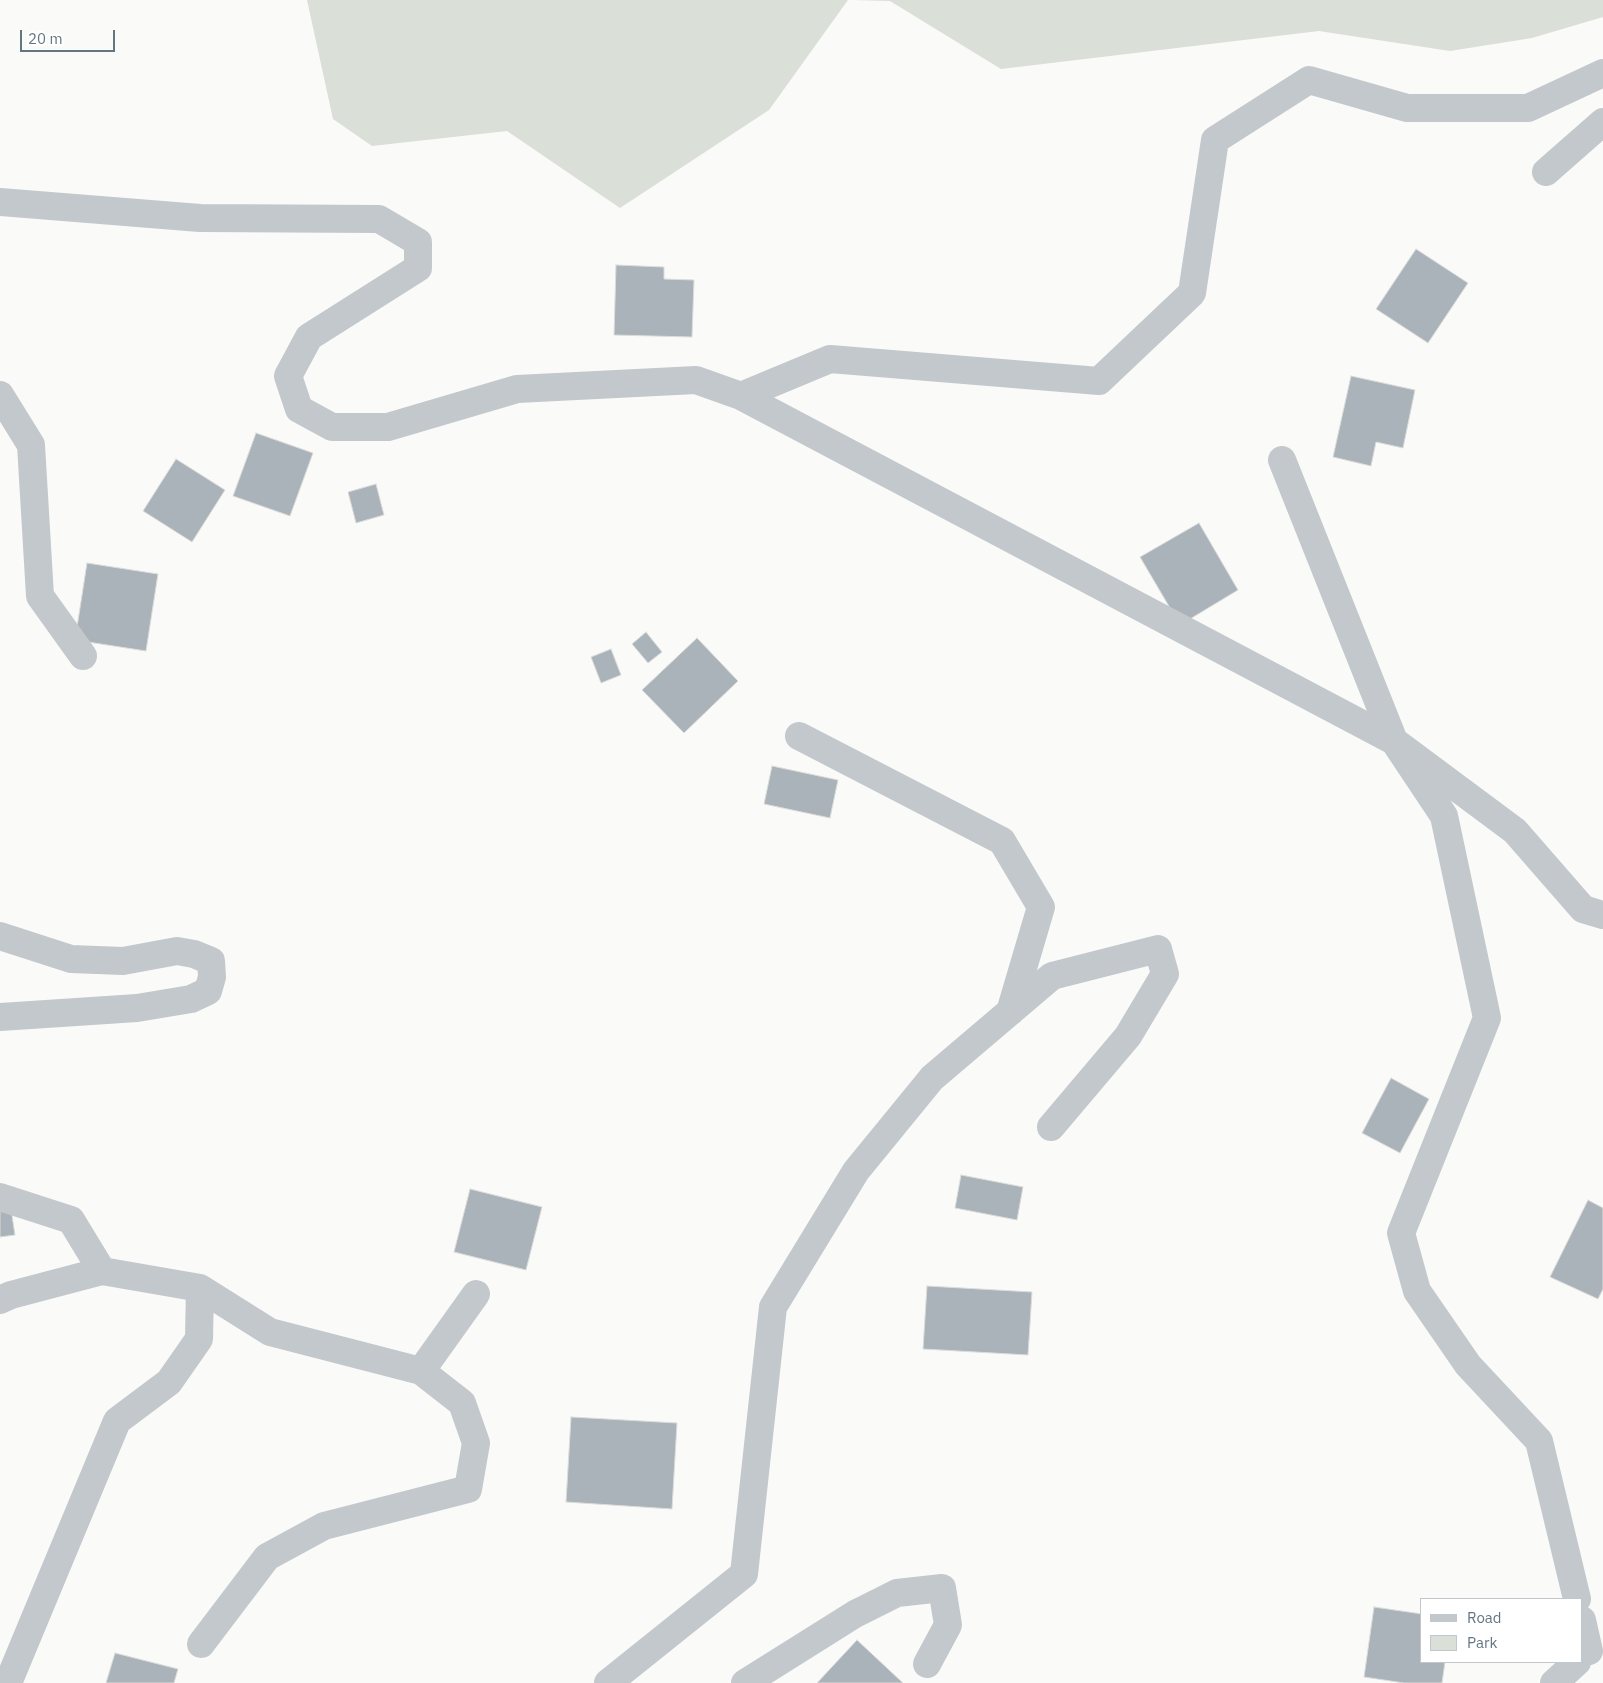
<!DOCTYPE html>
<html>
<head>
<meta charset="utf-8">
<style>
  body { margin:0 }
  #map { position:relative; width:1603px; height:1683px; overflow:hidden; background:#fafaf8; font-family:"IBM Plex Sans",sans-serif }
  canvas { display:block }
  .legend { position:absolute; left:1420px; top:1598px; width:162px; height:65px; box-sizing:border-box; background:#fff; border:1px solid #c1c8cd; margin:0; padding:6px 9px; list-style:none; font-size:15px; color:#657683 }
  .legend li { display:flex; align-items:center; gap:10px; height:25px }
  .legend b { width:25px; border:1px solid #c1c8cd }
  .scale { position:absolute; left:20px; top:30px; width:95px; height:22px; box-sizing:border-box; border:2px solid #657683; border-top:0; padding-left:6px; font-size:15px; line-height:18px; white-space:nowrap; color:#657683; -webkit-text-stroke:4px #fff; paint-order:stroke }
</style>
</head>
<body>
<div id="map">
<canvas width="1603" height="1683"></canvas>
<ul class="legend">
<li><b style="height:6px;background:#c3c8cc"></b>Road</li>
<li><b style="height:14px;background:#dadfd7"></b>Park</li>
</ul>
<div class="scale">20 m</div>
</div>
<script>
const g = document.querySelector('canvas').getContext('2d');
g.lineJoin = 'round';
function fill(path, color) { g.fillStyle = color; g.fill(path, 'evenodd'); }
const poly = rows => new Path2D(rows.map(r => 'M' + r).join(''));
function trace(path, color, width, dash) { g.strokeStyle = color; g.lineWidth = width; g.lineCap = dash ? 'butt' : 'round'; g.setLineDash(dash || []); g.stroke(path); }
fill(poly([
  [307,0,848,0,769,110,620,208,507,131,372,146,333,119],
  [852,0,1603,0,1603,17,1532,38,1450,51,1319,31,1001,69,890,1]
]), '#dadfd7');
const building = poly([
  [1416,249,1468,283,1428,343,1376,309,1416,249],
  [616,265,664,267,664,279,694,280,692,337,614,335,616,265],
  [1351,376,1415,390,1403,448,1376,442,1371,466,1333,457,1351,376],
  [256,433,313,453,290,516,233,496,256,433],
  [176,459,225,490,192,542,143,511,176,459],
  [376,484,384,515,356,523,348,492,376,484],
  [1199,523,1238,590,1180,625,1140,557,1199,523],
  [87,563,158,574,146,651,75,640,87,563],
  [646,632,662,652,648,663,632,644,646,632],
  [697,638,738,681,684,733,642,690,697,638],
  [611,649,621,675,601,683,591,657,611,649],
  [772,766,838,780,830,818,764,804,772,766],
  [1391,1078,1429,1099,1400,1153,1362,1133,1391,1078],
  [961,1175,1023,1187,1017,1220,955,1208,961,1175],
  [470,1189,542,1207,526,1270,454,1252,470,1189],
  [1588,1200,1603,1208,1603,1289,1598,1299,1550,1277,1588,1200],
  [11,1209,15,1235,0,1237,0,1210,11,1209],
  [927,1286,1032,1292,1028,1355,923,1349,927,1286],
  [571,1417,677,1423,672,1509,566,1502,571,1417],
  [1374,1607,1422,1614,1422,1662,1445,1662,1442,1683,1404,1683,1364,1677,1374,1607],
  [857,1640,903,1683,817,1683,857,1640],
  [115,1653,178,1669,174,1683,106,1683,115,1653]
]);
fill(building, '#aab3b9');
trace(building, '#dcdcda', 1);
trace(poly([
  [1546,172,1603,122],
  [0,202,200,218,379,219,418,242,418,268,309,337,288,376,299,409,332,427,388,427,517,389,696,380,741,396,1394,741,1444,816,1487,1018,1401,1233,1417,1291,1468,1365,1539,1441,1577,1599],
  [0,395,31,445,40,596,83,656],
  [741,396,830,359,1099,381,1192,293,1215,140,1309,80,1407,108,1528,108,1603,73],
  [1282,460,1394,741,1515,831,1583,909,1603,915],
  [799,736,1002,841,1041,907,1010,1012],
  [0,936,71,959,123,961,177,951,194,954,211,961,212,977,208,991,191,999,137,1008,0,1017],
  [0,1197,71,1220,102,1271],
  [200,1288,270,1332,421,1371,462,1403,476,1443,468,1489,324,1526,267,1557,201,1644],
  [0,1300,11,1295,102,1271,200,1288,199,1339,169,1382,117,1421,8,1683],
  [421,1371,476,1294],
  [1582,1620,1589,1651],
  [608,1683,744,1574,773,1307,856,1171,932,1078,1052,976,1158,949,1165,974,1128,1036,1051,1127],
  [745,1683,855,1614,897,1593,942,1588,948,1625,927,1664],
  [1554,1683,1577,1662]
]), '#c3c8cc', 28);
</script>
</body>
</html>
